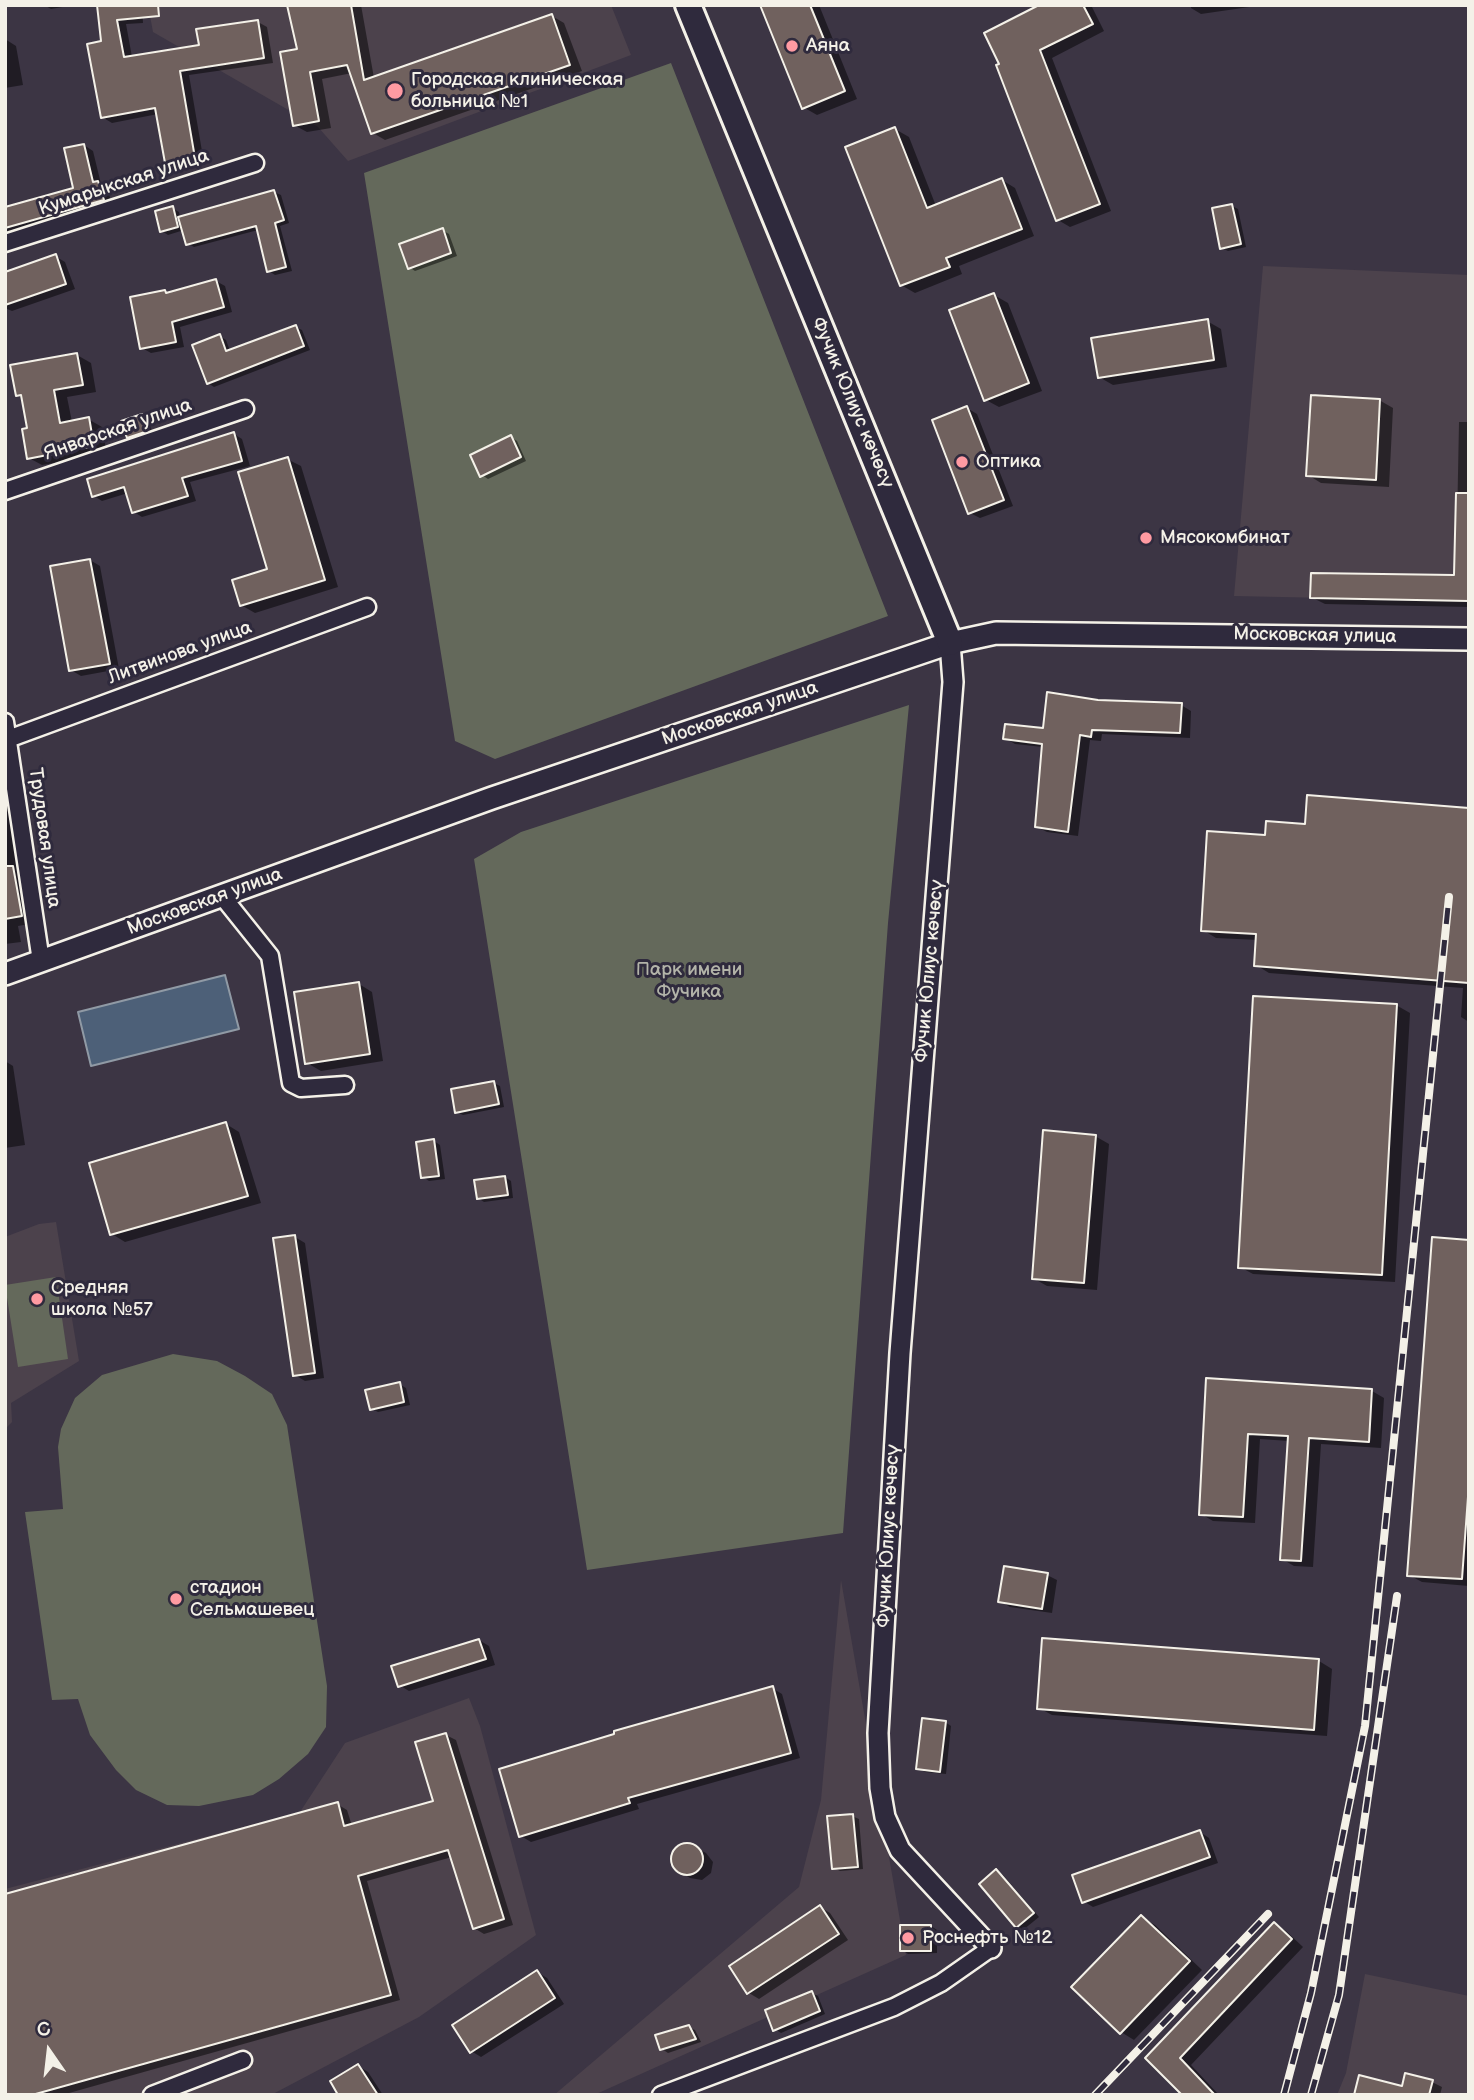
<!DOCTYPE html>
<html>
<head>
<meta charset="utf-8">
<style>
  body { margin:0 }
  #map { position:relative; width:1474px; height:2100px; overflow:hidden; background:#3c3544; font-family:"Balsamiq Sans",sans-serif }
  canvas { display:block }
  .frame { position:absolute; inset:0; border:7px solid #f4f1e8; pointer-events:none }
  .north { position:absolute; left:14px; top:2016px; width:70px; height:70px; -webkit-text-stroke:5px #2f2a3d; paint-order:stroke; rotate:346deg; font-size:19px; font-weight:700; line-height:28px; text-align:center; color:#f4f1e8 }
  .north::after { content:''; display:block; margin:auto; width:24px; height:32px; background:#f4f1e8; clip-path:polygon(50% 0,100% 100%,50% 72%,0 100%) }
</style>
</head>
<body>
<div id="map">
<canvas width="1474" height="2100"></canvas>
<div class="frame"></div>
<div class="north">С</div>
</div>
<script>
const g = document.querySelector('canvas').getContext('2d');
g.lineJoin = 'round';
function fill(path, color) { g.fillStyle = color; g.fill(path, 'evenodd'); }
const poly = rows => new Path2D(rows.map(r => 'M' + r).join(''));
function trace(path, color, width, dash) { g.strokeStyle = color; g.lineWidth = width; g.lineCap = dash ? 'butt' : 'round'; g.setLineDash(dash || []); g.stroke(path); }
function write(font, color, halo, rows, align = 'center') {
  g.font = font + ' "Balsamiq Sans",sans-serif'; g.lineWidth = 6; g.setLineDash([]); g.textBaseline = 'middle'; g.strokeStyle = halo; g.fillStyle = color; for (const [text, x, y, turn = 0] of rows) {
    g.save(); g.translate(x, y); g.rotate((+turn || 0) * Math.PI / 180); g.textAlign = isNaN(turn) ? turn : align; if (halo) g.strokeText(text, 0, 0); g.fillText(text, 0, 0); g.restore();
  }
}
fill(poly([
  [148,5,611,5,631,55,348,161,318,127,153,32],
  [1263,266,1469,275,1469,601,1234,596],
  [56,1222,79,1361,11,1403,12,1422,5,1429,5,1237,39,1224],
  [841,1580,906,1955,594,2095,554,2095,799,1887,821,1800],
  [469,1698,480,1726,536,1935,419,2017,271,2095,5,2095,5,1889,300,1812,345,1743],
  [1365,1974,1469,1996,1469,2095,1337,2095,1346,2073]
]), '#4c424c');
fill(poly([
  [671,63,888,616,495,759,455,741,364,173],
  [909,705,888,923,843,1533,587,1570,474,859,521,832],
  [56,1277,68,1359,18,1367,5,1285],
  [173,1354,217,1361,245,1376,272,1394,287,1425,327,1686,326,1727,308,1754,279,1779,253,1795,199,1806,167,1805,136,1790,116,1770,90,1735,78,1699,52,1700,25,1512,63,1509,58,1447,61,1429,75,1398,102,1375]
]), '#64695b');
const water = poly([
  [225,975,239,1029,91,1066,78,1012,225,975]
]);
fill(water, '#4d6078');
trace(water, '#909aa5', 2);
fill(poly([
  [44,5,74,5,51,9],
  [99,5,142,5,143,23,126,24,132,57,201,46,258,22,267,27,273,63,189,75,204,163,176,168,166,162,158,114,112,123,102,117,107,94],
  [288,5,361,5,374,78,552,16,564,23,582,71,385,140,373,133,352,73,322,79,331,128,307,132,294,125,299,51],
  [762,5,819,5,857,99,817,115,803,107],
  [1043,5,1091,5,1104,31,1052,58,1111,211,1070,227,1058,220,999,66],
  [1191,5,1263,5,1201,14,1191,8],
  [5,39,16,46,23,85,5,88],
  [895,129,909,137,936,206,1002,180,1015,188,1034,236,959,266,962,274,915,293,901,285],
  [84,145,93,151,101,184,107,188,112,204,8,235,5,233,5,209,75,189],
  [274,192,281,195,289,223,280,226,292,271,275,275,269,271,258,230,194,247,187,243,184,230,168,235,162,231,172,208,179,212,180,218],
  [1232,206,1238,209,1246,247,1228,251,1222,248],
  [442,230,449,234,457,256,415,271,409,267],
  [55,256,65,262,75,289,12,311,5,308,5,274],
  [216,281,225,286,232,312,180,327,184,347,151,353,142,348,165,292,169,294],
  [994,295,1008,303,1042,391,999,407,986,400],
  [1207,321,1221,329,1227,367,1113,385,1099,377],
  [296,327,302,330,310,350,214,387,208,383,220,336,226,340,230,351],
  [77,355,91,363,96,392,67,397,72,422,88,419,102,427,107,454,42,465,29,458,29,429,23,398,18,395],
  [1379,400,1393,408,1389,487,1321,483,1308,475],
  [967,408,977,414,1013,506,980,518,970,513],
  [142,416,148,419,153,434,134,440,128,436],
  [1459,422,1469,422,1469,607,1325,604,1311,597,1456,576],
  [234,434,242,439,250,466,190,482,196,501,142,517,134,512,128,493,102,501,94,496],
  [511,437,517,441,526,461,488,479,482,475],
  [287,459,301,466,338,587,255,613,241,605,269,570],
  [90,560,100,566,119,669,81,676,71,670],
  [1098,702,1181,705,1191,711,1190,738,1102,734,1101,741,1090,740,1078,836,1047,832,1037,827,1043,747,1015,744,1005,738,1045,730],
  [5,789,12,793,35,923,18,926,21,942,5,944],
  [1469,810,1469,1022,1461,1017,1463,988,1269,973,1256,965,1258,940,1216,938,1203,930,1266,837,1306,826],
  [359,984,372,992,383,1061,321,1071,307,1063],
  [1396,1005,1410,1013,1395,1282,1253,1274,1240,1267],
  [5,1061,13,1066,25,1145,5,1148],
  [494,1083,500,1086,504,1107,463,1115,457,1112],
  [226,1124,239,1132,261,1203,125,1242,112,1234],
  [1095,1136,1109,1144,1097,1290,1047,1286,1033,1278],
  [434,1141,440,1145,445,1179,429,1181,423,1177],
  [505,1177,511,1181,513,1198,484,1202,478,1198],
  [295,1237,305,1243,324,1378,305,1381,295,1375],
  [1469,1242,1469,1586,1422,1582,1409,1575],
  [1208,1380,1372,1391,1384,1398,1381,1448,1321,1444,1313,1567,1294,1566,1282,1559,1289,1441,1260,1439,1255,1523,1213,1521,1201,1514],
  [399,1384,406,1388,410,1405,378,1412,372,1409],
  [1047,1575,1057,1580,1052,1613,1010,1607,1000,1601],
  [479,1640,489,1646,495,1665,409,1691,399,1685],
  [1319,1661,1332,1669,1327,1736,1052,1715,1039,1708],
  [772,1688,782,1694,800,1758,637,1804,639,1809,531,1842,521,1836,616,1735],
  [945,1722,951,1726,946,1774,925,1772,918,1768],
  [446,1735,456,1740,513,1925,484,1934,474,1928,452,1857,367,1881,400,2000,62,2095,5,2095,337,1804,347,1810,352,1826,435,1802],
  [852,1816,859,1819,863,1869,840,1871,834,1868],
  [1200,1832,1209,1838,1218,1863,1093,1907,1083,1901],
  [684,1845,695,1847,706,1853,713,1862,711,1873,702,1880,690,1878,680,1872,673,1863,675,1851],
  [997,1871,1003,1875,1039,1917,1023,1930,1017,1926],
  [820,1907,830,1913,848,1940,759,1999,749,1993],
  [1141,1917,1155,1925,1202,1970,1134,2040,1121,2032],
  [1274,1924,1286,1931,1303,1947,1191,2065,1219,2095,1184,2095,1147,2058],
  [931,1926,937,1930,937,1953,908,1954,902,1950],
  [537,1972,547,1978,564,2004,481,2057,471,2051],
  [812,1993,818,1996,825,2014,781,2033,775,2029],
  [688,2027,695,2030,701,2042,668,2053,662,2049],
  [358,2066,368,2072,383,2095,340,2095],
  [1432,2082,1442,2087,1440,2095,1355,2095]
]), '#0007');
const building = poly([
  [97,5,158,5,159,16,117,20,124,57,199,45,196,29,258,20,264,58,180,71,195,158,165,163,155,108,101,118,87,44,101,41,97,5],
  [287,5,351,5,364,80,552,14,570,65,371,134,347,65,310,72,319,121,293,126,280,52,297,49,287,5],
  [760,5,810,5,845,91,802,109,760,5],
  [1039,5,1083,5,1093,24,1040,50,1100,204,1056,221,996,65,999,64,984,33,1039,5],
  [895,127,927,208,1002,178,1022,229,946,258,950,267,900,286,845,147,895,127],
  [84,144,93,182,98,181,104,200,5,228,5,207,73,188,64,148,84,144],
  [274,190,284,220,275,223,286,267,267,272,256,226,186,245,178,217,274,190],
  [1232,204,1241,244,1220,249,1212,208,1232,204],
  [173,206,178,227,160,232,155,211,173,206],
  [443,228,451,253,408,269,399,244,443,228],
  [56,254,66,284,5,305,5,272,56,254],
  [216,279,224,307,172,322,176,342,140,349,130,297,165,290,166,293,216,279],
  [994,293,1029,383,984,401,949,310,994,293],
  [1208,319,1214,360,1098,378,1091,338,1208,319],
  [296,325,304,346,207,384,192,345,220,334,226,351,296,325],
  [77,353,83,385,54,390,60,423,89,417,94,446,27,459,22,429,27,428,21,395,16,396,10,365,77,353],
  [1311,395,1380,399,1376,480,1306,476,1311,395],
  [967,406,1004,500,968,514,932,420,967,406],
  [142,414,148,431,127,438,121,421,142,414],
  [234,432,242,461,182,478,188,496,132,513,124,487,92,497,87,479,234,432],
  [511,435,521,457,480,477,470,455,511,435],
  [288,457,325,580,240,606,232,580,267,569,238,472,288,457],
  [1456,493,1469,493,1469,601,1310,598,1311,573,1454,575,1456,493],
  [90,559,110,664,69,671,50,566,90,559],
  [1047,692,1098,700,1182,703,1180,733,1092,730,1091,737,1080,735,1068,832,1035,827,1042,744,1003,739,1005,724,1043,728,1047,692],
  [1307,795,1469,808,1469,983,1254,966,1256,934,1201,931,1207,831,1265,835,1266,821,1305,824,1307,795],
  [5,866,13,866,22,916,5,919,5,866],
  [359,982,370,1054,305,1064,294,992,359,982],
  [1253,996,1397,1004,1382,1275,1238,1268,1253,996],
  [494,1081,499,1104,455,1113,451,1089,494,1081],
  [226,1122,248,1196,110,1235,89,1163,226,1122],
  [1043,1130,1096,1135,1084,1283,1032,1279,1043,1130],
  [434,1139,439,1176,421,1178,416,1142,434,1139],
  [505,1176,508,1195,477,1199,474,1180,505,1176],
  [295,1235,315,1373,293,1376,273,1238,295,1235],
  [1432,1237,1469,1240,1469,1483,1462,1579,1407,1576,1432,1237],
  [1206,1378,1372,1389,1369,1442,1309,1438,1301,1561,1280,1560,1288,1436,1248,1434,1243,1517,1199,1515,1206,1378],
  [400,1382,404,1402,370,1410,365,1390,400,1382],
  [1004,1566,1048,1573,1042,1609,998,1602,1004,1566],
  [1042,1638,1319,1659,1314,1730,1037,1709,1042,1638],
  [479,1639,486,1659,398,1687,391,1666,479,1639],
  [773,1686,791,1753,628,1798,630,1803,519,1837,499,1769,614,1734,614,1731,773,1686],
  [922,1718,946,1721,940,1772,916,1769,922,1718],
  [446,1733,504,1919,473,1929,448,1850,358,1876,391,1995,32,2095,5,2095,5,1894,338,1802,344,1826,433,1801,415,1742,446,1733],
  [853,1814,858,1867,832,1869,827,1816,853,1814],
  [1200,1830,1210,1857,1082,1903,1072,1875,1200,1830],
  '671 1859a16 16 0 1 1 32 0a16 16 0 1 1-32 0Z',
  [996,1869,1034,1913,1016,1928,979,1884,996,1869],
  [820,1905,839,1934,747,1994,729,1966,820,1905],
  [1141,1915,1190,1961,1120,2034,1071,1987,1141,1915],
  [1274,1922,1292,1939,1180,2058,1215,2095,1182,2095,1145,2058,1274,1922],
  [900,1925,931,1925,931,1951,900,1951,900,1925],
  [537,1970,555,1998,470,2053,452,2025,537,1970],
  [812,1991,820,2011,773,2031,765,2010,812,1991],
  [689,2025,696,2039,660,2050,655,2035,689,2025],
  [358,2064,378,2095,338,2095,330,2081,358,2064],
  [1405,2073,1433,2080,1429,2095,1354,2095,1359,2075,1402,2086,1405,2073]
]);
fill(building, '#70615e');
trace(building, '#f4f1e8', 2);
const minor = poly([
  [5,243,255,163],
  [5,491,245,409],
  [5,722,41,961],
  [8,739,367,607],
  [222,896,270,956,291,1083,301,1088,345,1085],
  [152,2095,243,2060],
  [661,2095,894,2007,941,1983,991,1948]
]);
const tertiary = poly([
  [950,643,953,682,900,1353,878,1733,880,1788,885,1817,900,1850,991,1948]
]);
const secondary = poly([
  [5,974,492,798,950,643,996,633,1469,639]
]);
const primary = poly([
  [688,5,950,643]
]);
trace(minor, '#f4f1e8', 21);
trace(tertiary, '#f4f1e8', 24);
trace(secondary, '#f4f1e8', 26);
trace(primary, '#f4f1e8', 30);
trace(minor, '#2f2a3d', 16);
trace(tertiary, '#2f2a3d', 19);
trace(secondary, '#2f2a3d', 21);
trace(primary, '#2f2a3d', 24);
const rail = poly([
  [1095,2095,1268,1914],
  [1284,2095,1311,1993,1365,1726,1449,897],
  [1311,2095,1339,1995,1397,1596]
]);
trace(rail, '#f4f1e8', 8);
trace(rail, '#2f2a3d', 5, [16]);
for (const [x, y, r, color] of [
  [792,46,7,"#ff9aa2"],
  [395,91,9,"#ff9aa2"],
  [962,462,7,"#ff9aa2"],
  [1146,538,7,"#ff9aa2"],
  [37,1299,7,"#ff9aa2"],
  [176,1599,7,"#ff9aa2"],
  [908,1938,7,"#ff9aa2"]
]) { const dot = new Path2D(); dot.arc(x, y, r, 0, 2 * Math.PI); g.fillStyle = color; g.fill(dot); trace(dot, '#2f2a3d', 2.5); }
write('19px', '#f4f1e8', '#2f2a3d', [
  ["Аяна",806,46],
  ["Городская клиническая",411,80],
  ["больница №1",411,102],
  ["Оптика",976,462],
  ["Мясокомбинат",1160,538],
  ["Средняя",51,1288],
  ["школа №57",51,1310],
  ["стадион",190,1588],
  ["Сельмашевец",190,1610],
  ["Роснефть №12",922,1938]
], 'left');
write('19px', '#f4f1e8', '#2f2a3d', [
  ["Кумарыкская улица",124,183,-18],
  ["Фучик Юлиус көчөсү",852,403,67],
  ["Январская улица",118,430,-19],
  ["Московская улица",1315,636,1],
  ["Литвинова улица",180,653,-20],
  ["Московская улица",740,714,-19],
  ["Трудовая улица",44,838,82],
  ["Московская улица",205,902,-20],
  ["Фучик Юлиус көчөсү",930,971,-85],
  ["Фучик Юлиус көчөсү",889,1536,-87]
]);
write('19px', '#b3b4a9', '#2f2a3d', [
  ["Парк имени",689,970],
  ["Фучика",689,992]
]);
</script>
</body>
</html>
